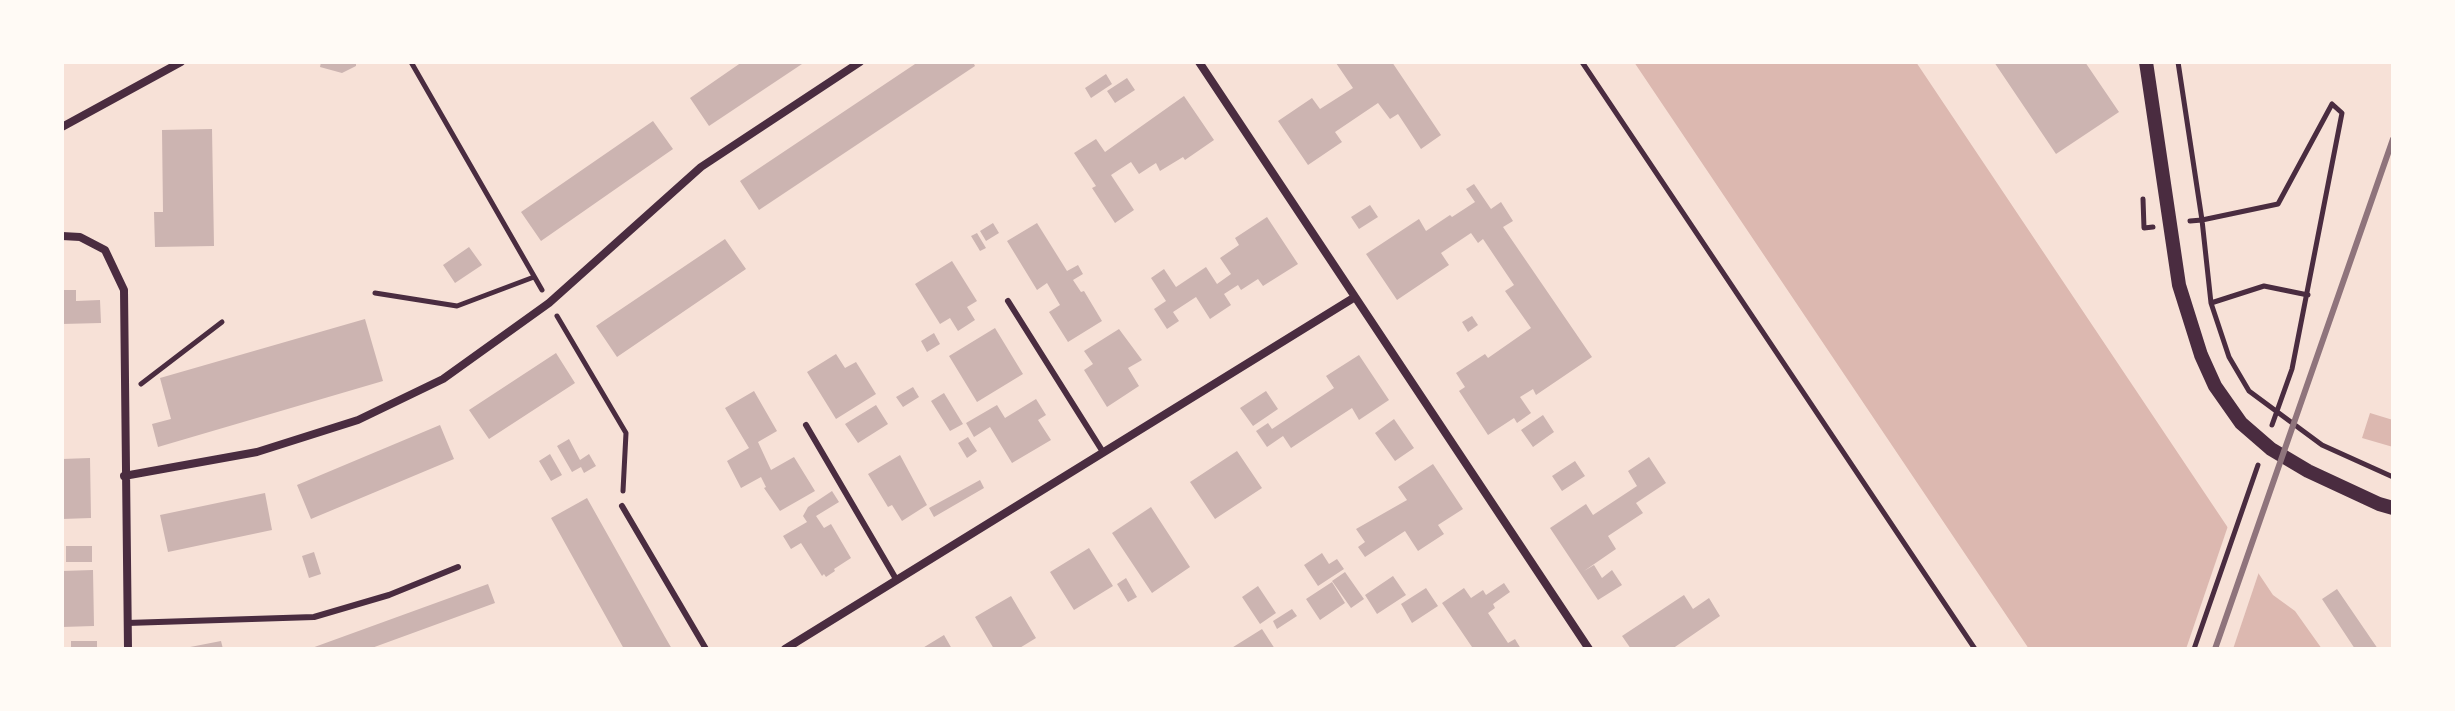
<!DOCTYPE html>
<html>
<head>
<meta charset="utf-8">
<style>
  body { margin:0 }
  #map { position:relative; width:2455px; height:711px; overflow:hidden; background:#f7e1d7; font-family:"DejaVu Sans",sans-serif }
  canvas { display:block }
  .frame { position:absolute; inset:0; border:64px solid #fffaf5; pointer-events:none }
</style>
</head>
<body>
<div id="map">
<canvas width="2455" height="711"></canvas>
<div class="frame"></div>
</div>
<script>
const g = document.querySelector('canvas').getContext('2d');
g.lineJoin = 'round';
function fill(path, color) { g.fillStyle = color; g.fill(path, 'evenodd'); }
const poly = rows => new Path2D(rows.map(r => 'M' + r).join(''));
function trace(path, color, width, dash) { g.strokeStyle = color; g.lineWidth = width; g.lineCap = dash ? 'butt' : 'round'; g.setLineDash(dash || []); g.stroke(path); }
fill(poly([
  [1634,62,1916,62,2273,595,2295,611,2322,649,2029,649],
  [2370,413,2393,420,2393,447,2362,438]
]), '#dcb8b0');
fill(poly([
  [2229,523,2260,569,2233,649,2186,649]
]), '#f7e1d7');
fill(poly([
  [321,62,356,62,356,66,342,73,320,67],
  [742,62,805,62,709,126,690,98],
  [918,62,973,62,975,66,759,210,740,181],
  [1338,62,1392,62,1441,135,1421,149,1398,114,1390,119,1378,103,1335,132,1342,142,1308,165,1278,121,1312,98,1320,109,1353,88,1336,63],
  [1994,62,2085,62,2119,112,2056,154],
  [1106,74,1112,84,1091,98,1085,88],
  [1127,78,1135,90,1115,103,1107,91],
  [1184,96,1214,140,1185,160,1183,157,1160,171,1156,163,1139,174,1131,162,1111,175,1134,210,1115,223,1092,188,1096,186,1074,153,1096,139,1105,152],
  [653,121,673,149,541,241,521,212],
  [212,129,214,246,155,247,154,212,163,212,162,130],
  [1474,184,1491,209,1501,202,1513,221,1503,227,1592,357,1536,395,1533,389,1520,397,1531,413,1517,423,1514,418,1488,435,1459,391,1465,387,1456,373,1485,354,1488,358,1531,328,1505,291,1514,285,1483,239,1478,243,1471,233,1441,253,1449,265,1397,300,1366,254,1419,219,1426,231,1450,215,1452,217,1475,202,1466,189],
  [1370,205,1378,217,1359,229,1351,217],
  [1267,217,1298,264,1263,286,1258,279,1241,290,1238,285,1224,294,1231,305,1210,319,1196,297,1173,312,1179,321,1167,329,1154,309,1166,301,1151,278,1164,269,1176,287,1206,267,1217,284,1231,274,1220,258,1239,245,1235,238],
  [993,223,999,233,986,241,980,231],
  [1037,223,1067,271,1078,265,1083,274,1073,280,1081,292,1084,291,1102,321,1068,342,1049,312,1060,305,1047,283,1037,290,1007,241],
  [977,233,986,248,980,251,971,236],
  [725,239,746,269,617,357,596,326],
  [469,247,482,265,455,283,443,265],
  [952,261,977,301,967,307,975,320,958,331,950,318,940,324,915,284],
  [62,290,76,290,76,301,100,300,101,323,62,324],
  [1472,316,1478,325,1468,332,1462,322],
  [365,319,383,381,158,447,152,424,171,419,160,378],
  [995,328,1023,374,977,402,949,356],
  [1119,329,1142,360,1128,368,1139,386,1107,407,1084,370,1093,364,1084,351],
  [934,333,940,344,927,352,921,341],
  [556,353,575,383,489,439,469,410],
  [836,354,845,368,856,362,876,394,836,419,807,372],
  [1359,355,1389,400,1359,420,1352,408,1291,448,1283,436,1267,447,1256,431,1268,423,1272,429,1334,388,1326,376],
  [913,387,919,397,903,407,896,397],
  [754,391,777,431,758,442,771,470,794,457,815,491,780,511,764,488,766,487,761,477,741,488,727,461,749,448,725,408],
  [1266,391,1278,409,1253,426,1240,408],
  [944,393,963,424,950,431,931,401],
  [1036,399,1046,415,1038,420,1051,440,1012,463,990,427,974,437,966,423,997,405,1005,418],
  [876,405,888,424,858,443,845,424],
  [1543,415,1554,432,1533,447,1521,430],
  [1394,419,1414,448,1395,461,1375,433],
  [440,425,454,459,311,519,297,485],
  [968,437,977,451,967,458,958,443],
  [569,439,580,460,589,454,596,466,584,473,581,467,572,472,557,446],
  [1237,451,1262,488,1215,519,1190,482],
  [550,454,562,475,551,481,539,461],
  [900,455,927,505,902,521,892,505,888,507,868,474],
  [1649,457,1666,483,1636,503,1643,513,1608,536,1616,549,1584,571,1594,565,1602,578,1612,570,1622,585,1598,600,1550,528,1586,504,1593,515,1637,486,1628,471],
  [90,458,91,518,62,519,62,459],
  [1575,461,1585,476,1562,491,1552,476],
  [1433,464,1463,509,1438,525,1444,534,1418,551,1405,531,1365,557,1358,547,1365,542,1356,529,1407,500,1398,487],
  [980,480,984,488,934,517,929,508],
  [832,491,839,502,816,516,824,528,831,524,851,558,834,569,835,571,826,577,824,574,822,576,801,543,791,549,783,536,807,522,803,516,808,507],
  [265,493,272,530,168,552,160,515],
  [587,498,665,637,672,649,624,649,551,518],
  [1151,507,1190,567,1152,593,1112,533],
  [66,546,92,546,92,562,66,562],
  [1089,548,1113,586,1074,610,1050,572],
  [314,552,321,574,309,578,302,556],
  [1322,553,1329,564,1337,559,1344,569,1318,586,1304,565],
  [93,570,94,626,62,627,62,571],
  [1345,572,1364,599,1351,608,1332,581],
  [1393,576,1406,595,1377,614,1365,595],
  [1126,578,1137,597,1128,602,1117,584],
  [1332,582,1345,603,1320,620,1306,599],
  [1504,583,1510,592,1493,604,1495,608,1488,613,1508,643,1515,639,1521,649,1468,649,1472,647,1442,603,1464,588,1471,598,1483,590,1486,595],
  [488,584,495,603,369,649,309,649],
  [1258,586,1276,613,1260,624,1242,597],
  [1426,588,1438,606,1412,623,1401,604],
  [2337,589,2378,649,2355,649,2322,599],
  [1684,595,1693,609,1709,598,1720,616,1672,649,1631,649,1622,636],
  [1011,596,1036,638,1018,649,994,649,975,617],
  [1292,609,1297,616,1277,629,1273,621],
  [1262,629,1275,649,1230,649],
  [944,635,952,649,921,649],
  [71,641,97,641,97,649,71,649],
  [221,641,223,649,185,649,185,648]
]), '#ccb4b1');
trace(poly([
  [411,62,542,290],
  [1582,62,1975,649],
  [2178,62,2202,220,2190,221],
  [2143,199,2144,228,2153,227],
  [375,293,457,306,534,277],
  [2211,303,2264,286,2308,295],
  [557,316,626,433,623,491],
  [141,384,222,322],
  [2272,425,2292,369,2342,113,2332,104,2278,204,2202,220,2211,303,2229,357,2249,391,2322,445,2393,477],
  [2194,649,2258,465]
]), '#4a2c40', 5);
trace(poly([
  [1008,301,1103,452],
  [806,425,896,579],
  [622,506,706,649],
  [127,623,314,617,389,595,458,567]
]), '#4a2c40', 6);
trace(poly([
  [1199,62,1589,649],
  [62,127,181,62],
  [62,236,80,237,105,250,124,290,128,649],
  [124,476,257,452,358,420,443,379,549,303,701,167,860,62],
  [785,649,1355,297]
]), '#4a2c40', 8);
trace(poly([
  [2146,62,2179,285,2201,355,2215,386,2241,423,2271,449,2308,471,2379,504,2393,508]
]), '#4a2c40', 14);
trace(poly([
  [2215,649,2393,139]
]), '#8f747c', 6);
</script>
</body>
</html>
